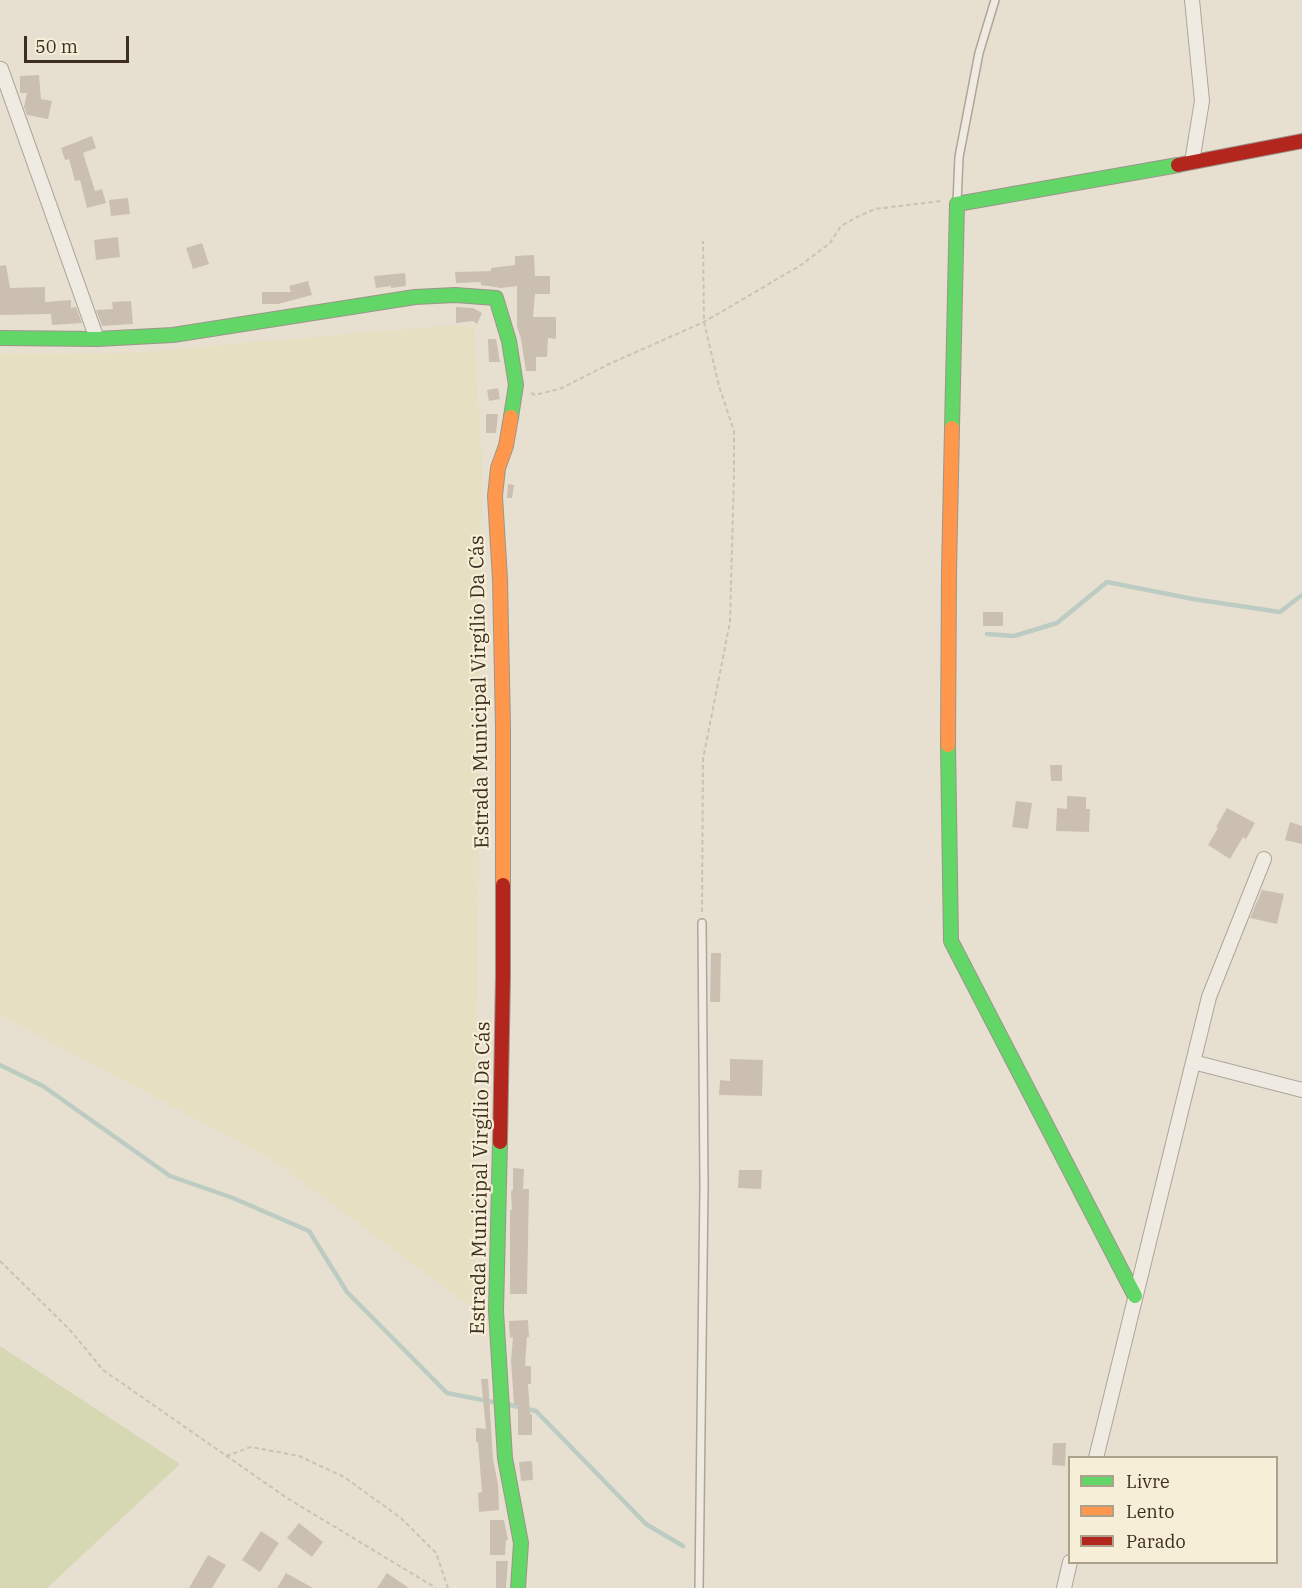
<!DOCTYPE html>
<html>
<head>
<meta charset="utf-8">
<style>
  body { margin:0 }
  #map { position:relative; width:1302px; height:1588px; overflow:hidden; background:#e7e0d1; font-family:"IBM Plex Serif",serif }
  canvas { display:block }
  .legend { position:absolute; left:1068px; top:1456px; width:210px; height:108px; box-sizing:border-box; background:#f7eed8; border:2px solid #ada18e; margin:0; padding:8px 10px; list-style:none; font-size:18px; color:#3d2e20 }
  .legend li { display:flex; align-items:center; gap:12px; height:30px }
  .legend b { width:30px; border:2px solid #ada18e }
  .scale { position:absolute; left:24px; top:36px; width:105px; height:27px; box-sizing:border-box; border:3px solid #3d2e20; border-top:0; padding-left:8px; font-size:18px; line-height:21px; white-space:nowrap; color:#3d2e20; -webkit-text-stroke:4px #f7eed8; paint-order:stroke }
</style>
</head>
<body>
<div id="map">
<canvas width="1302" height="1588"></canvas>
<ul class="legend">
<li><b style="height:8px;background:#63d668"></b>Livre</li>
<li><b style="height:8px;background:#ff974d"></b>Lento</li>
<li><b style="height:8px;background:#b3261e"></b>Parado</li>
</ul>
<div class="scale">50 m</div>
</div>
<script>
const g = document.querySelector('canvas').getContext('2d');
g.lineJoin = 'round';
function fill(path, color) { g.fillStyle = color; g.fill(path, 'evenodd'); }
const poly = rows => new Path2D(rows.map(r => 'M' + r).join(''));
function trace(path, color, width, dash) { g.strokeStyle = color; g.lineWidth = width; g.lineCap = dash ? 'butt' : 'round'; g.setLineDash(dash || []); g.stroke(path); }
function write(font, color, halo, rows, align = 'center') {
  g.font = font + ' "IBM Plex Serif",serif'; g.lineWidth = 4.5; g.setLineDash([]); g.textBaseline = 'middle'; g.strokeStyle = halo; g.fillStyle = color; for (const [text, x, y, turn = 0] of rows) {
    g.save(); g.translate(x, y); g.rotate((+turn || 0) * Math.PI / 180); g.textAlign = isNaN(turn) ? turn : align; if (halo) g.strokeText(text, 0, 0); g.fillText(text, 0, 0); g.restore();
  }
}
fill(poly([
  [452,325,474,327,482,460,475,1310,268,1157,0,1015,0,354,131,353]
]), '#e6dfc2');
fill(poly([
  [0,1346,180,1464,47,1588,0,1588]
]), '#d6d7b3');
trace(poly([
  [987,634,1014,636,1057,623,1107,582,1193,599,1280,612,1302,595],
  [0,1065,43,1086,170,1176,233,1198,309,1231,347,1292,447,1393,498,1403],
  [506,1404,536,1411,646,1524,683,1546]
]), '#bcccc2', 4.5);
fill(poly([
  [39,75,41,99,52,101,48,119,27,115,24,107,27,93,20,93,20,76],
  [92,136,96,148,83,153,95,191,102,189,106,203,87,208,80,180,75,181,69,159,65,160,61,148],
  [128,198,130,214,111,216,109,200],
  [118,237,120,257,96,260,94,240],
  [202,243,209,264,193,269,186,248],
  [534,255,535,276,550,276,550,294,535,294,533,317,556,317,556,339,548,338,547,357,536,357,536,371,526,371,521,339,517,327,517,286,501,288,481,285,481,282,456,283,455,272,491,271,491,268,515,265,515,256],
  [6,265,10,288,45,287,45,302,71,300,71,308,76,307,82,323,52,325,51,314,0,315,0,266],
  [405,273,406,286,391,288,391,286,376,288,374,276],
  [308,281,312,295,278,304,262,304,262,292,291,292,289,286],
  [131,301,133,324,102,326,96,310,113,309,112,302],
  [456,307,473,308,482,313,477,324,473,321,456,323],
  [488,339,496,339,500,362,489,362],
  [498,388,500,399,489,401,487,390],
  [486,414,498,414,496,433,486,433],
  [508,484,514,485,512,498,507,498],
  [983,612,1003,612,1003,626,983,626],
  [1050,765,1062,765,1062,781,1051,781],
  [1067,796,1086,797,1086,809,1090,809,1089,832,1056,831,1057,808,1067,809],
  [1016,801,1032,803,1028,829,1012,827],
  [1227,808,1255,823,1246,839,1243,837,1230,859,1208,845,1218,828,1216,827],
  [1290,822,1302,826,1302,844,1285,840],
  [1262,890,1284,894,1277,924,1250,918],
  [711,953,721,953,720,1002,710,1002],
  [730,1059,763,1060,762,1096,719,1095,720,1080,730,1081],
  [513,1168,524,1169,523,1189,529,1189,527,1294,510,1294,510,1210,512,1210,511,1191,513,1190],
  [739,1170,762,1170,761,1189,738,1188],
  [528,1320,529,1337,527,1337,525,1366,531,1366,531,1384,528,1384,530,1414,532,1414,532,1435,518,1435,518,1405,514,1405,511,1361,513,1337,510,1338,509,1321],
  [481,1379,488,1379,493,1459,498,1484,499,1510,479,1512,478,1493,482,1492,478,1442,476,1442,476,1428,486,1429],
  [1053,1443,1066,1443,1065,1466,1052,1465],
  [532,1461,533,1480,521,1481,519,1462],
  [490,1520,504,1520,508,1540,506,1540,505,1555,490,1555],
  [299,1523,323,1542,312,1557,287,1538],
  [261,1531,279,1543,260,1572,242,1560],
  [208,1555,226,1565,212,1588,189,1588],
  [496,1561,508,1561,506,1588,496,1588],
  [286,1573,313,1588,277,1588],
  [387,1573,409,1588,377,1588]
]), '#cbbfb2');
const lane = poly([
  [957,203,959,157,979,53,995,0],
  [699,1588,704,1186,702,923]
]);
const street = poly([
  [1,69,97,339],
  [1192,162,1202,101,1192,0],
  [1193,1062,1302,1090],
  [1096,1458,1209,997,1264,859],
  [1064,1588,1070,1562]
]);
const fast = poly([
  [0,338,97,339,173,335,415,297,455,295,496,298,509,341,516,385,511,417],
  [952,428,957,204,1178,165],
  [948,745,951,941,1135,1296],
  [500,1142,496,1311,505,1458,521,1543,518,1588]
]);
const slow = poly([
  [948,745,949,572,952,428],
  [503,885,503,727,500,579,495,496,498,468,506,446,511,417]
]);
const jam = poly([
  [1178,165,1302,141],
  [500,1142,503,976,503,885]
]);
trace(lane, '#ada599', 10);
trace(street, '#ada599', 16);
trace(fast, '#9c958a', 16);
trace(slow, '#9c958a', 16);
trace(jam, '#9c958a', 16);
trace(poly([
  [531,393,535,395,562,388,609,364,704,322,801,265,830,243,841,226,857,217,875,209,941,201],
  [702,912,703,759,730,622,734,473,734,431,719,386,704,322,703,241],
  [0,1261,70,1330,103,1370,287,1498,436,1588],
  [226,1456,251,1447,299,1456,344,1477,401,1518,436,1553,448,1588]
]), '#c8c2b9', 2, [4.5, 3]);
trace(lane, '#efebe3', 7);
trace(street, '#efebe3', 14);
trace(fast, '#63d668', 14);
trace(slow, '#ff974d', 14);
trace(jam, '#b3261e', 14);
write('20px', '#3d2e20', '#f7eed8', [
  ["Estrada Municipal Virgílio Da Cás",480,692,-91],
  ["Estrada Municipal Virgílio Da Cás",481,1178,-89]
]);
</script>
</body>
</html>
